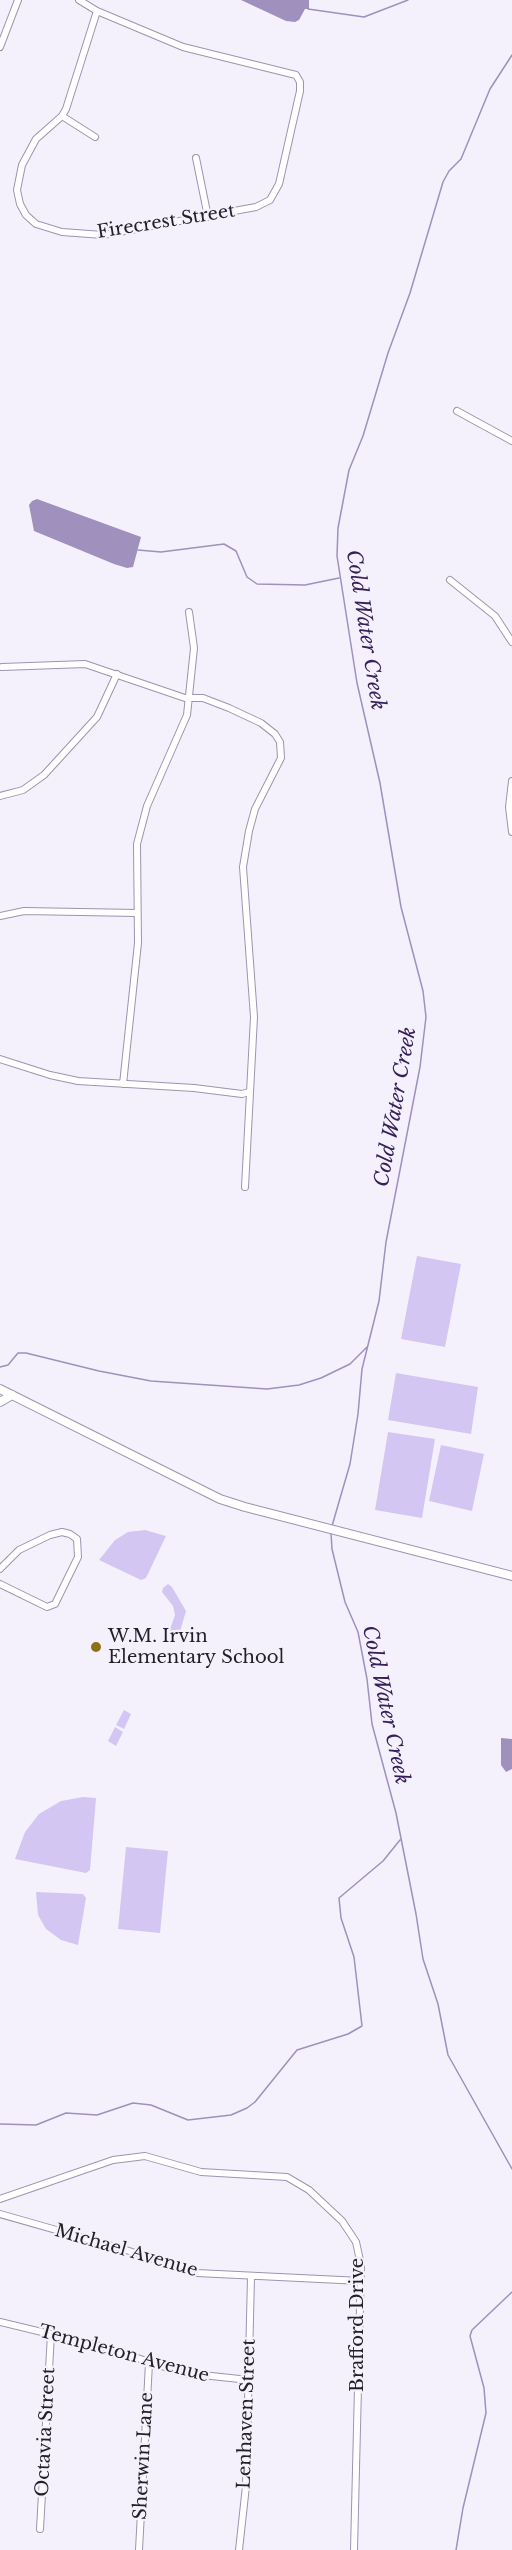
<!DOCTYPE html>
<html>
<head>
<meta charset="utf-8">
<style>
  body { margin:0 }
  canvas { display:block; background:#f4f1fd }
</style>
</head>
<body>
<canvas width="512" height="2550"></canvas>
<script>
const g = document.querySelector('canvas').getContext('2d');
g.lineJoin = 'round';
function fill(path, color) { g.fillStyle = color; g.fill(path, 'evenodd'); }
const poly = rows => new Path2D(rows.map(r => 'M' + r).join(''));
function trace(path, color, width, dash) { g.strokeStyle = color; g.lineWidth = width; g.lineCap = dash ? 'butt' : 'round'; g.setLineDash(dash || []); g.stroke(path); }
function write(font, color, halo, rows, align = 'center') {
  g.font = font + ' "Libre Baskerville",serif'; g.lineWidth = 4.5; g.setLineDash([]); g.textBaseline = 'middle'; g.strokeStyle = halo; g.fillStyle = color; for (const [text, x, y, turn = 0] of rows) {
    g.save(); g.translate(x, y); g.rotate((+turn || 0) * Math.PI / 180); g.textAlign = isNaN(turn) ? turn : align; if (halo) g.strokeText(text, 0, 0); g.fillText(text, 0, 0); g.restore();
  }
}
fill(poly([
  [417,1256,461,1264,445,1347,401,1339],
  [396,1373,478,1387,471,1434,388,1420],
  [388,1432,435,1439,422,1518,375,1510],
  [441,1445,484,1454,472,1511,429,1501],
  [145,1530,166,1536,146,1578,141,1580,99,1560,115,1540,128,1532],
  [168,1584,172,1587,186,1611,179,1635,169,1632,175,1615,173,1606,162,1592,163,1588],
  [124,1710,131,1714,124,1729,116,1725],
  [115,1727,123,1732,116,1746,108,1741],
  [83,1797,96,1798,90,1870,86,1873,15,1859,25,1832,39,1814,61,1801],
  [126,1847,168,1851,160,1933,118,1929],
  [36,1892,83,1894,86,1898,78,1945,61,1940,46,1929,38,1915]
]), '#d4c6f3');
fill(poly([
  [241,0,309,0,309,9,305,9,299,20,295,22,286,21],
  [37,499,141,537,133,567,127,568,114,564,34,531,29,505,32,501],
  [501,1738,512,1739,512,1769,506,1772,501,1765]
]), '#9f90bd');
trace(poly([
  [308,9,364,17,408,0],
  [138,550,161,552,224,544,236,551,247,577,257,584,305,585,339,578],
  [0,1367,8,1365,18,1353,26,1353,99,1371,151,1381,267,1389,299,1385,321,1378,350,1364,367,1347],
  [332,1526,350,1464,358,1414,362,1369,379,1301,386,1242,420,1067,426,1017,423,991,401,907,380,783,357,683,337,556,338,528,349,470,363,436,388,353,410,293,443,182,449,171,461,159,490,89,512,55],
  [331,1533,332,1549,345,1602,358,1632,367,1679,372,1724,396,1813,416,1914,423,1959,438,2004,448,2055,512,2169],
  [0,2124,36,2125,66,2113,97,2115,133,2103,151,2105,188,2120,231,2115,247,2108,255,2102,297,2050,348,2034,362,2026,354,1957,341,1918,339,1898,383,1861,400,1840],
  [456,2550,463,2508,486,2413,484,2388,470,2336,472,2330,512,2292]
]), '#9f90bd', 1.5);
const minor = poly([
  [79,0,97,11,183,47,296,75,300,82,300,91,279,184,270,200,256,207,103,235,62,232,36,224,26,215,20,204,17,190,22,165,36,139,62,116,66,109,97,11],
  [0,47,18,0],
  [62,116,95,137],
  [196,158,208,217],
  [457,411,512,441],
  [450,580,495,616,512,642],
  [2,667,85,664,185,698,203,698,229,708,261,723,275,734,280,742,281,758,255,809,249,831,243,867,254,1017,245,1187],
  [512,781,509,807,512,832],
  [0,796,23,790,44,775,97,717,117,674],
  [0,916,24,911,137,913],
  [0,1059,50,1075,78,1081,194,1088,242,1094,249,1092],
  [123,1084,138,943,137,844,147,806,187,715,194,648,189,612],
  [0,1569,19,1550,50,1535,62,1532,70,1534,77,1539,78,1557,55,1604,47,1607,0,1584],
  [0,2199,113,2160,145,2156,201,2172,287,2177,309,2190,342,2221,356,2242,361,2265,354,2550],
  [0,2214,123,2249,197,2273,361,2281],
  [0,2322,104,2347,183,2373,249,2380],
  [40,2529,51,2334],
  [139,2550,149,2363],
  [239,2550,246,2486,251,2277]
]);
const tertiary = poly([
  [0,1402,12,1395]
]);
const secondary = poly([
  [0,1389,220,1499,245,1507,512,1576]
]);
trace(minor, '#9d94af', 8);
trace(tertiary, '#9d94af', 10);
trace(secondary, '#9d94af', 10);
trace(minor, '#fff', 6);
trace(tertiary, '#fff', 8);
trace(secondary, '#fff', 8);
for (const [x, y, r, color] of [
  [96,1647,6,"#8e7116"]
]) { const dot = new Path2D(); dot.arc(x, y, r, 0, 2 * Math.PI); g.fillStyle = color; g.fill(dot); trace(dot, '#f4f1fd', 2); }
write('18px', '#23202a', '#f4f1fd', [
  ["Firecrest Street",166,222,-9],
  ["Michael Avenue",126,2251,16],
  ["Brafford Drive",358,2325,-90],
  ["Templeton Avenue",124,2354,15],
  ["Lenhaven Street",247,2414,-88],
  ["Octavia Street",46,2432,-87],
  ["Sherwin Lane",144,2456,-87]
]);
write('18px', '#23202a', '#f4f1fd', [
  ["W.M. Irvin",108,1637],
  ["Elementary School",108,1658]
], 'left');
write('italic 20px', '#372058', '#f4f1fd', [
  ["Cold Water Creek",365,630,81],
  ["Cold Water Creek",396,1107,-80],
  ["Cold Water Creek",385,1705,78]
]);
</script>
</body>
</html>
